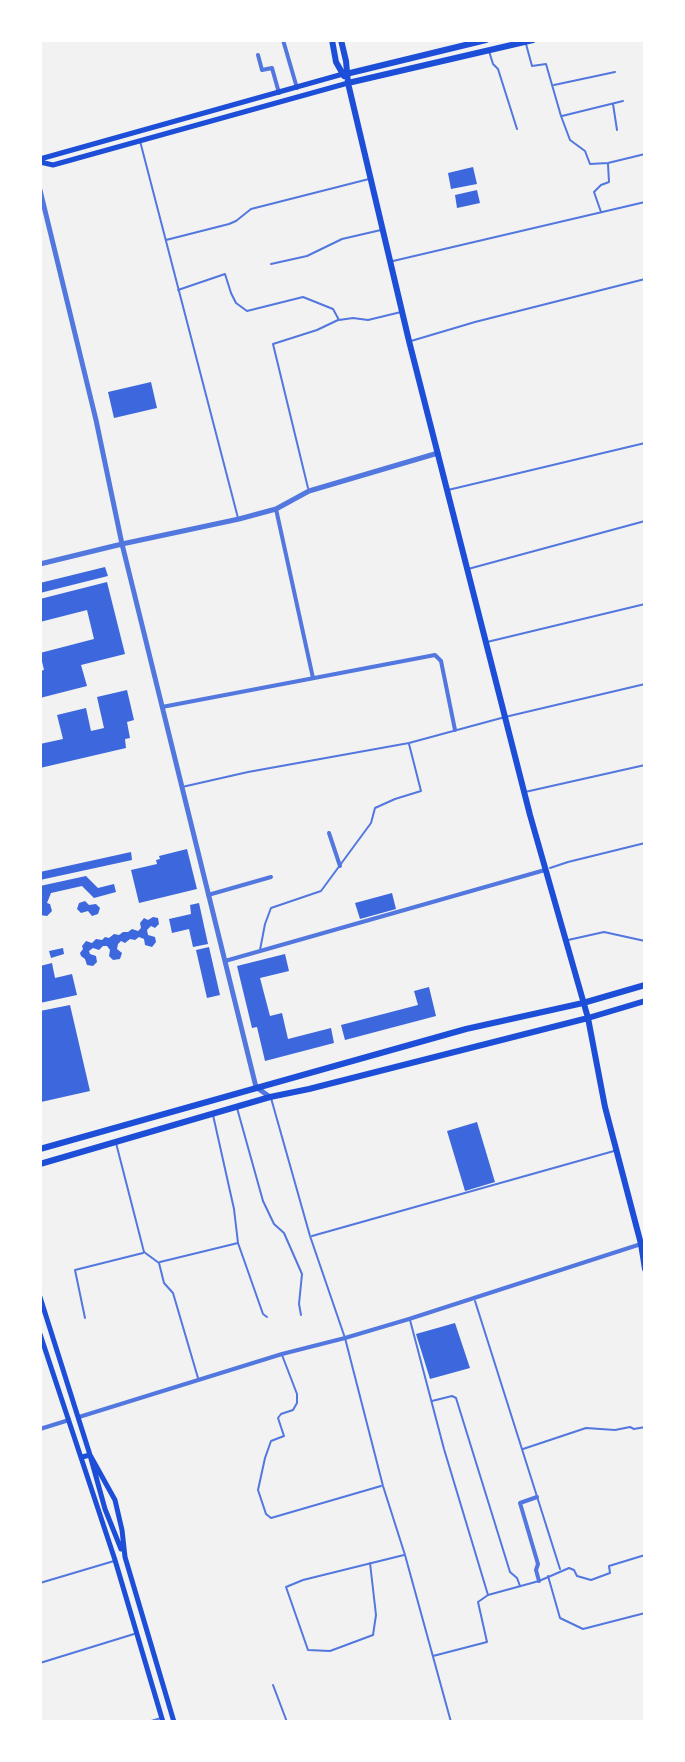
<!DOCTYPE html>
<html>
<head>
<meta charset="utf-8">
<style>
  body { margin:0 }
  #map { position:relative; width:685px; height:1762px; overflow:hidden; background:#f2f2f2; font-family:Manrope,sans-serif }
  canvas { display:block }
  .frame { position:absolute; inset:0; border:42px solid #fff; pointer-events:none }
</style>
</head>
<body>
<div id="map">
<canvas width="685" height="1762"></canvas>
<div class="frame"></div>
</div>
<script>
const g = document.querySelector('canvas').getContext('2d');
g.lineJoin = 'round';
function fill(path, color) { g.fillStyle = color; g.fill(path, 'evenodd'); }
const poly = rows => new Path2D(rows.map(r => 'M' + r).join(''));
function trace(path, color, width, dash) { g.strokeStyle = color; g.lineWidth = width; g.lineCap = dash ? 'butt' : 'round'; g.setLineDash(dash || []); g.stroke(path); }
fill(poly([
  [473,167,477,184,451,189,448,173],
  [477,190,480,203,457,208,455,195],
  [151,382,157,408,114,418,108,392],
  [105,567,108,576,40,593,40,583],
  [107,582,125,654,81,665,87,686,40,698,40,671,44,670,40,653,94,639,87,610,40,622,40,599],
  [127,690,134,720,127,722,130,738,125,739,126,748,40,768,40,744,63,739,57,715,86,708,91,731,104,728,97,697],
  [187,849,197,889,139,903,131,870,157,864,156,860,160,859,159,856],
  [131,852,132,860,40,880,40,872],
  [86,876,98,888,114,884,116,892,94,898,82,886,51,893,47,903,50,904,52,911,47,916,40,915,40,886],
  [392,893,396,909,360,919,355,903],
  [85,901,89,905,96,904,100,908,98,914,92,916,88,911,81,913,77,909,79,903],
  [199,903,208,944,193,947,189,929,172,933,169,919,191,914,190,905],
  [153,917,158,918,159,924,155,928,151,926,147,930,148,935,155,937,156,942,152,947,145,945,144,939,139,937,135,940,130,939,125,943,121,941,118,944,117,949,122,953,120,959,113,960,109,956,110,950,107,946,103,946,99,950,93,948,89,951,90,954,96,956,97,962,93,966,87,965,85,959,81,956,80,953,83,949,82,946,86,941,92,943,96,939,102,940,105,937,109,938,114,934,119,935,123,932,128,932,132,929,138,931,141,928,140,923,144,918,148,920],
  [209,947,220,995,207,998,196,950],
  [63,948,64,954,51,958,49,951],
  [285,954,289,971,260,978,270,1016,282,1013,288,1039,331,1028,334,1043,265,1061,257,1027,252,1028,237,966],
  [52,963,55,978,72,974,77,995,40,1003,40,966],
  [429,987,436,1016,345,1040,341,1025,418,1005,414,991],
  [70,1005,90,1091,41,1102,40,1011],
  [477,1122,495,1182,465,1191,447,1131],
  [455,1323,470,1368,430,1379,416,1334]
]), '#3d67dc');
trace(poly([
  [526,44,532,66,546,64,561,116,570,140,585,151,590,164,608,163,645,154],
  [489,51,493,64,498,69,517,129],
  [554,85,615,72],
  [613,104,617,130],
  [562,116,623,101],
  [140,141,238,518],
  [601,212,594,192,601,185,609,182,608,164],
  [166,240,229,224,236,221,251,209,369,179],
  [393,261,645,202],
  [271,264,307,256,342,239,381,230],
  [178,290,225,274,231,293,236,303,247,311,303,297,333,309,339,320,353,318,368,320,401,312],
  [411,341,475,322,645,279],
  [308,488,273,344,317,330,338,320],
  [448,490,645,443],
  [468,569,645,521],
  [487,642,645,604],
  [182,787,248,772,409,743,505,717,645,684],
  [525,792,645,765],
  [550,868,568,862,645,843],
  [568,940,604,932,645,941],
  [260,950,265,924,271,908,321,891,371,823,375,808,395,799,421,791,409,744],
  [271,1098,310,1236,345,1338,383,1486,405,1555,451,1722],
  [237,1108,263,1201,274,1224,284,1233,302,1274,299,1304,301,1315],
  [213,1115,234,1209,238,1243,263,1314,267,1317],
  [116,1143,144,1252,159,1263,164,1283,173,1293,198,1378],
  [312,1236,614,1151],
  [160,1262,238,1243],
  [475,1301,560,1569],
  [85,1318,75,1270,143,1253],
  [410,1320,444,1449,488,1595],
  [282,1355,297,1394,297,1403,293,1410,281,1414,278,1418,284,1436,271,1441,265,1458,258,1490,266,1514,271,1518,381,1486],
  [432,1401,452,1396,456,1398,510,1572,517,1578,520,1586],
  [523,1449,586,1428,615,1430,630,1427,634,1429,645,1427],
  [370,1563,376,1615,373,1635,330,1651,308,1650,286,1587,303,1580,404,1555],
  [548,1576,560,1618,583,1629,645,1613],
  [40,1583,114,1561],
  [433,1656,487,1642,478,1602,488,1595,539,1581,569,1568,574,1570,577,1576,591,1580,610,1573,609,1566,645,1555],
  [40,1663,134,1634],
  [273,1685,287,1722],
  [148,1722,161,1718]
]), '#5277de', 2);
trace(poly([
  [283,40,297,88],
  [258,55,262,70,272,68,279,93],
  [276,509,313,678],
  [162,707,435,655,441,661,455,730],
  [329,833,340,866],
  [208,895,271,877],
  [225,961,545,870],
  [79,1417,282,1354,345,1338,409,1319,641,1244],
  [40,1429,69,1420],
  [537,1497,520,1503,538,1564,536,1570,539,1581]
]), '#5277de', 4);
trace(poly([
  [40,190,96,420,122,544,256,1087,270,1097],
  [40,564,122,544,239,519,276,509,309,491,438,453]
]), '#5277de', 5);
trace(poly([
  [40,159,343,74],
  [40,162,53,165,348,83],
  [40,1297,90,1455,115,1500,122,1530,125,1557,174,1722],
  [40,1334,115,1560,163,1722],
  [82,1457,90,1455,105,1509,121,1549]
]), '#1d4ed8', 5);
trace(poly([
  [332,40,336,62,344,76],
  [341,40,346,61,348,83,409,341,530,815,588,1018,605,1107,641,1244,645,1269],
  [346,74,486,40],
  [348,83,533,40],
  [40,1149,466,1029,583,1003,645,985],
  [40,1164,270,1097,309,1089,588,1018,645,1001]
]), '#1d4ed8', 6);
</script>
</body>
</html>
